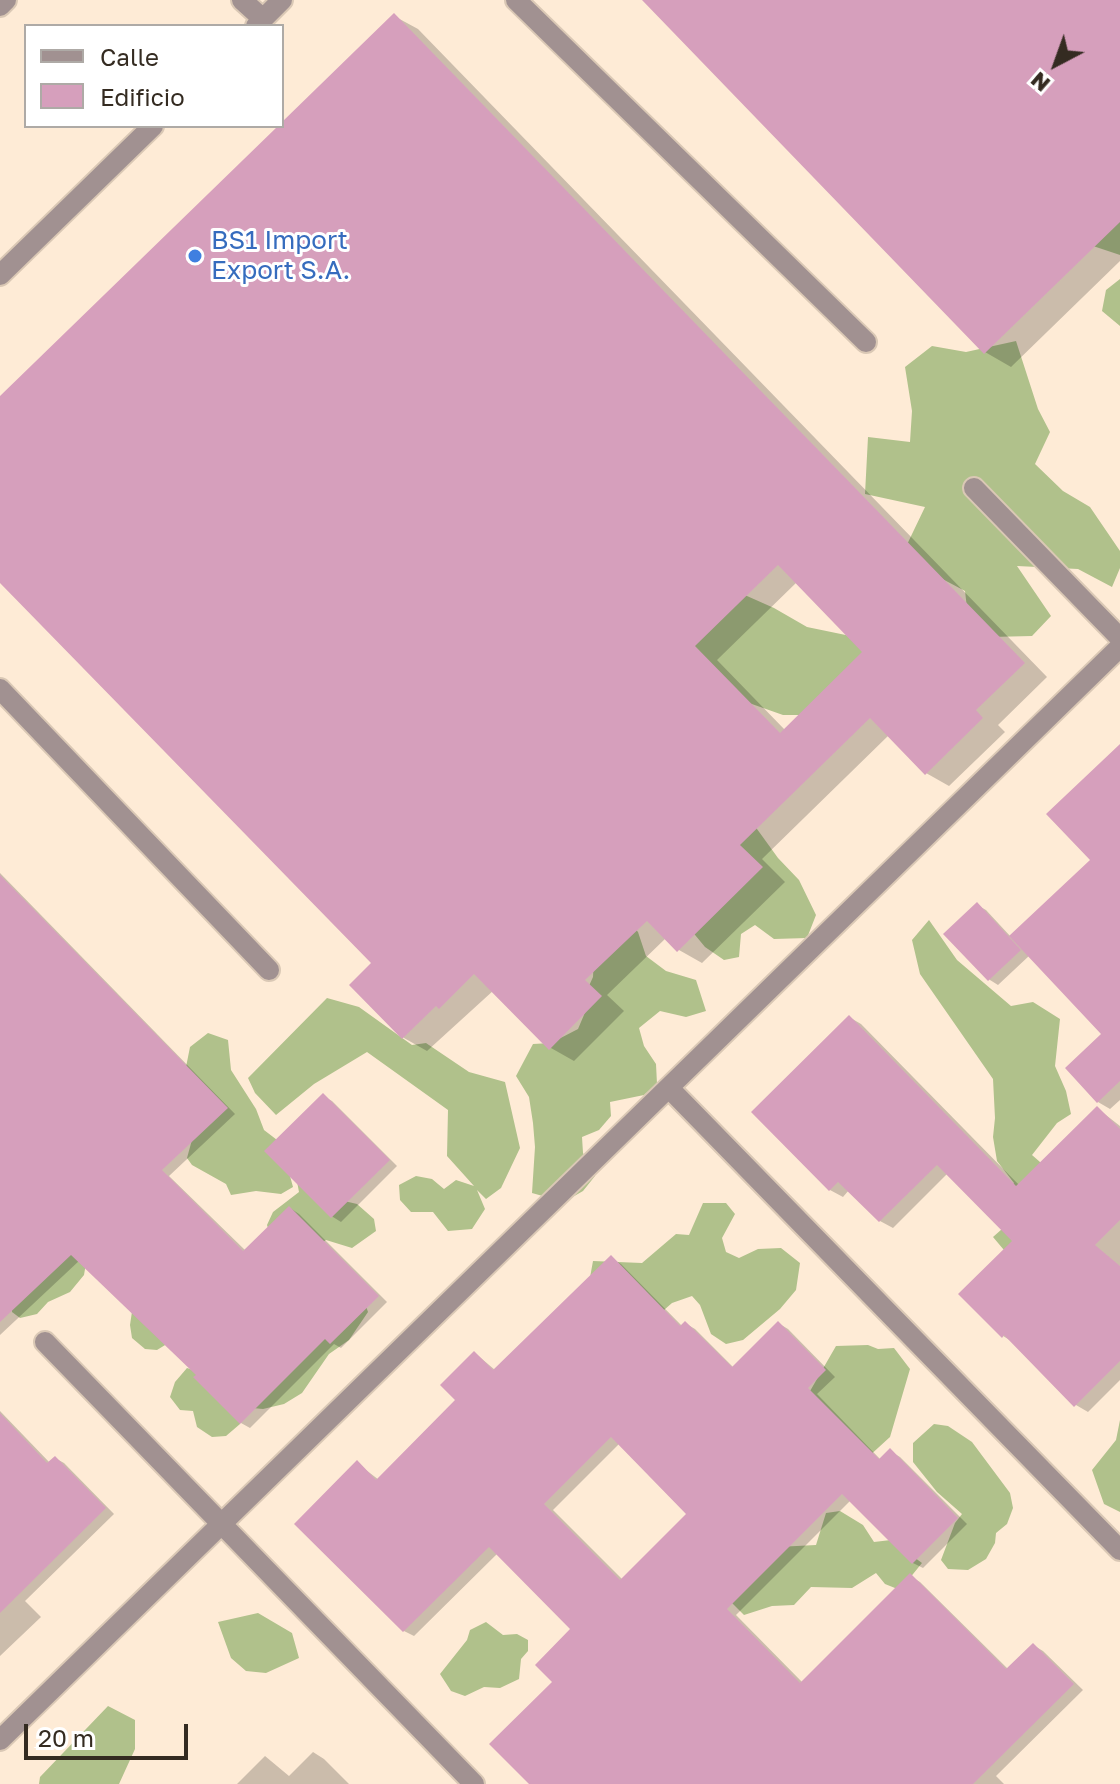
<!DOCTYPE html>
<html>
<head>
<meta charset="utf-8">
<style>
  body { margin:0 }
  #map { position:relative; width:1120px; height:1784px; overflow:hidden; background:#feebd6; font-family:"Golos Text",sans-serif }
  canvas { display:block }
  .legend { position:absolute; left:24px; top:24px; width:260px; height:104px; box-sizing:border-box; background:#fff; border:2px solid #aeaaa6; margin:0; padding:10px 14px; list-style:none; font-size:24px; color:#342b21 }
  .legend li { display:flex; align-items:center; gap:16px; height:40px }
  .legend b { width:40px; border:2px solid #aeaaa6 }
  .north { position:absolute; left:1016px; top:24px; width:80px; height:80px; -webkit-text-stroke:6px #fff; paint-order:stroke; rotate:221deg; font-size:22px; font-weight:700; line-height:32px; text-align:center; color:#342b21 }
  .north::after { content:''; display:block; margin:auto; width:28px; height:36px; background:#342b21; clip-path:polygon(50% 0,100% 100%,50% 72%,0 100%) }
  .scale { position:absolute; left:24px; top:1724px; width:164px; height:36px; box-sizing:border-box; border:4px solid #342b21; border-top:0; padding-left:10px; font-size:24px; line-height:28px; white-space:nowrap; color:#342b21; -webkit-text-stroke:6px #fff; paint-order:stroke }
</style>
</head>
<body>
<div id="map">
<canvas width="1120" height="1784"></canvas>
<ul class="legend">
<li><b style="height:10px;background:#a19191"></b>Calle</li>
<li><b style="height:22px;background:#d69fbc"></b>Edificio</li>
</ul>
<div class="north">N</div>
<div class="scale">20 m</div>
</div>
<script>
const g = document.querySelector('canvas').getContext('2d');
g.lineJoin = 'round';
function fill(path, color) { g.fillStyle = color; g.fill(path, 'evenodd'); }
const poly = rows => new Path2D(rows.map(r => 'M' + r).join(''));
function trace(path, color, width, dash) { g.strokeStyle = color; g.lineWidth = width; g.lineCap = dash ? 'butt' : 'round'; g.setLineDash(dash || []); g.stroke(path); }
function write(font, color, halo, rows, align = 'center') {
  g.font = font + ' "Golos Text",sans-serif'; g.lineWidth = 6; g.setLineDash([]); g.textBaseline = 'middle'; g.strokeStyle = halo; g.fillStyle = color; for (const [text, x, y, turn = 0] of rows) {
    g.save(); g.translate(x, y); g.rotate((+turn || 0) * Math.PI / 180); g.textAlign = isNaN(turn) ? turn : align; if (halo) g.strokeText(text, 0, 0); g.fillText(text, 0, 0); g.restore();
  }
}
fill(poly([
  [1120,186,1120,255,1084,243],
  [1120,279,1120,326,1102,311,1106,290],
  [1016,341,1038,409,1050,432,1035,464,1063,491,1090,507,1120,551,1120,568,1112,587,1078,569,1017,566,1051,616,1032,636,990,637,969,625,965,591,901,557,925,507,865,494,868,437,910,442,912,411,905,367,932,346,966,352],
  [738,592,774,608,807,627,865,639,882,659,801,715,783,715,749,703,684,642],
  [744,811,778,858,799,880,816,915,807,938,774,939,755,925,741,934,739,957,724,960,705,947,686,924],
  [614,905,638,932,646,956,666,971,696,980,706,1011,686,1017,660,1011,639,1028,644,1046,656,1064,657,1084,644,1095,610,1102,611,1116,599,1130,582,1137,583,1153,595,1176,583,1191,564,1202,532,1193,535,1147,533,1123,529,1097,516,1076,533,1044,551,1043,578,1029,592,996,588,988,593,977,594,955],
  [929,920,957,960,1011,1006,1033,1002,1060,1019,1055,1066,1066,1091,1071,1114,1057,1123,1032,1155,1056,1176,1009,1256,993,1237,1002,1229,1003,1196,1014,1183,997,1161,993,1137,995,1118,993,1079,920,974,912,940],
  [327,998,359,1007,412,1045,426,1043,469,1072,505,1082,520,1148,501,1188,486,1199,477,1190,485,1209,472,1229,448,1231,433,1212,411,1212,400,1200,399,1185,416,1176,432,1179,444,1189,456,1180,474,1186,447,1156,448,1110,367,1052,314,1084,276,1115,255,1093,248,1078],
  [208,1033,228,1040,231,1070,256,1109,264,1130,281,1143,293,1187,281,1194,256,1191,231,1195,226,1184,192,1165,187,1158,193,1136,186,1067,190,1047],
  [295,1171,340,1200,357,1204,374,1219,376,1231,352,1248,326,1240,301,1256,273,1245,267,1225,273,1212,299,1192],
  [703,1203,726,1203,735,1214,722,1238,726,1252,739,1258,758,1249,781,1248,800,1263,796,1290,780,1309,743,1340,726,1344,711,1334,700,1305,692,1296,672,1303,656,1317,589,1283,593,1261,642,1263,676,1234,689,1235],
  [53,1241,87,1257,84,1275,70,1292,48,1302,37,1314,20,1318,12,1312,12,1299],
  [363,1297,368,1312,349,1340,329,1354,302,1393,284,1404,263,1409,242,1407,240,1424,226,1436,212,1437,197,1427,193,1411,180,1410,170,1397,175,1382,187,1368,203,1373],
  [133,1305,170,1342,157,1350,145,1349,132,1338,130,1325],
  [868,1345,878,1349,894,1348,910,1369,890,1437,867,1458,802,1405,836,1346],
  [1120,1420,1120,1512,1104,1504,1092,1470,1116,1440],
  [934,1424,948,1426,972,1442,1010,1493,1013,1508,1007,1524,996,1533,995,1543,986,1559,968,1570,948,1569,941,1560,955,1523,962,1514,937,1492,913,1462,913,1443],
  [840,1511,863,1525,874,1542,891,1540,922,1563,900,1590,885,1584,876,1573,852,1588,811,1587,794,1605,772,1606,744,1615,728,1599,777,1547,816,1545,826,1513],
  [258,1613,292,1633,299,1658,266,1673,246,1671,231,1658,218,1622],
  [486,1622,503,1635,517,1634,528,1640,528,1651,521,1659,519,1679,500,1688,484,1687,465,1696,451,1691,440,1674,467,1640,470,1630],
  [108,1706,135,1720,135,1749,119,1784,39,1784,40,1777]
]), '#b0c18b');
fill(poly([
  [645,0,1120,0,1120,261,1011,367,985,352],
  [394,16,418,29,1047,677,998,725,1005,732,949,786,926,773,889,735,762,859,785,882,702,963,679,950,666,938,607,995,624,1011,574,1061,551,1048,494,990,427,1051,404,1038,351,985,373,963,0,580,0,399],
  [797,582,864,653,785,730,717,660],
  [1120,752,1120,1100,1110,1109,1098,1102,1104,1034,1030,955,998,985,990,980,946,934,977,905,986,910,1011,937,1092,861],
  [0,873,235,1114,169,1176,246,1251,290,1208,299,1214,387,1302,341,1348,334,1344,250,1428,241,1423,196,1377,199,1375,80,1260,0,1335],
  [849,1017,861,1024,1019,1185,1097,1108,1120,1126,1120,1380,1088,1412,1076,1405,1013,1342,1003,1336,1014,1241,948,1173,893,1228,880,1221,849,1190,843,1197,830,1190,754,1112],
  [323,1096,332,1101,397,1166,341,1222,333,1217,267,1151],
  [611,1258,621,1264,682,1326,685,1323,695,1329,734,1368,778,1323,788,1329,835,1377,817,1394,881,1460,890,1451,900,1457,967,1524,923,1568,913,1563,851,1500,736,1615,803,1683,910,1576,920,1582,1009,1670,1033,1645,1043,1651,1083,1690,996,1776,1004,1784,532,1784,555,1682,573,1629,498,1553,414,1636,404,1631,357,1463,379,1480,458,1400,475,1353,495,1370],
  [620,1443,689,1514,623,1580,553,1510],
  [0,1411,50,1463,55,1458,64,1463,114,1514,25,1601,41,1617,0,1656],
  [313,1752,324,1759,349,1784,237,1784,265,1756,289,1776]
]), '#0003');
fill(poly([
  [642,0,1120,0,1120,222,984,354],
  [394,13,1025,663,976,710,983,718,925,775,870,718,740,845,763,867,677,952,647,921,585,980,602,996,549,1050,474,974,439,1009,436,1006,402,1039,349,985,371,963,0,583,0,396,278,126,282,126,282,122],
  [778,565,862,652,780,733,695,646],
  [1120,744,1120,1081,1097,1103,1065,1068,1101,1034,1009,936,1090,860,1046,814],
  [0,875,228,1108,162,1170,243,1251,289,1206,379,1296,330,1344,325,1339,240,1424,193,1377,196,1375,71,1255,0,1322],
  [977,902,1021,950,988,981,943,934],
  [849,1015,1016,1186,1097,1106,1120,1129,1120,1220,1095,1245,1120,1266,1120,1361,1074,1407,1004,1335,1002,1338,958,1294,1012,1241,937,1165,879,1222,838,1182,829,1191,751,1112],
  [323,1093,390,1160,331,1218,264,1151],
  [611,1255,680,1326,685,1321,732,1367,778,1321,826,1370,808,1388,879,1459,890,1448,958,1518,912,1564,842,1494,727,1609,800,1683,910,1573,1006,1669,1033,1643,1074,1684,973,1784,529,1784,489,1744,552,1682,535,1665,570,1629,489,1547,403,1632,294,1524,357,1460,376,1480,455,1400,440,1385,474,1351,493,1370],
  [611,1437,686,1514,620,1580,544,1504],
  [0,1413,47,1463,55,1456,106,1508,0,1613]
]), '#d69fbc');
const lane = poly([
  [242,0,263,19],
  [516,0,866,342],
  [256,26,282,0],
  [0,275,153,126],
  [0,689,269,970]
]);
const street = poly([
  [0,6,6,0],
  [974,488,1120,638],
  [669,1088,1120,1550],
  [45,1342,474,1784],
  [0,1740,1120,647]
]);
trace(lane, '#dac8b5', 24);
trace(street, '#dac8b5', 24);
trace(lane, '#a19191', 20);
trace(street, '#a19191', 20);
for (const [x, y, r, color] of [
  [195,256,8,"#3f7fe0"]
]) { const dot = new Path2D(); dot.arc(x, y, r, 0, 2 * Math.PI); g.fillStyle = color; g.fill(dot); trace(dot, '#fff', 3); }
write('26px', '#366cbe', '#fff', [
  ["BS1 Import",211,241],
  ["Export S.A.",211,271]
], 'left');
</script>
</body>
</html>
